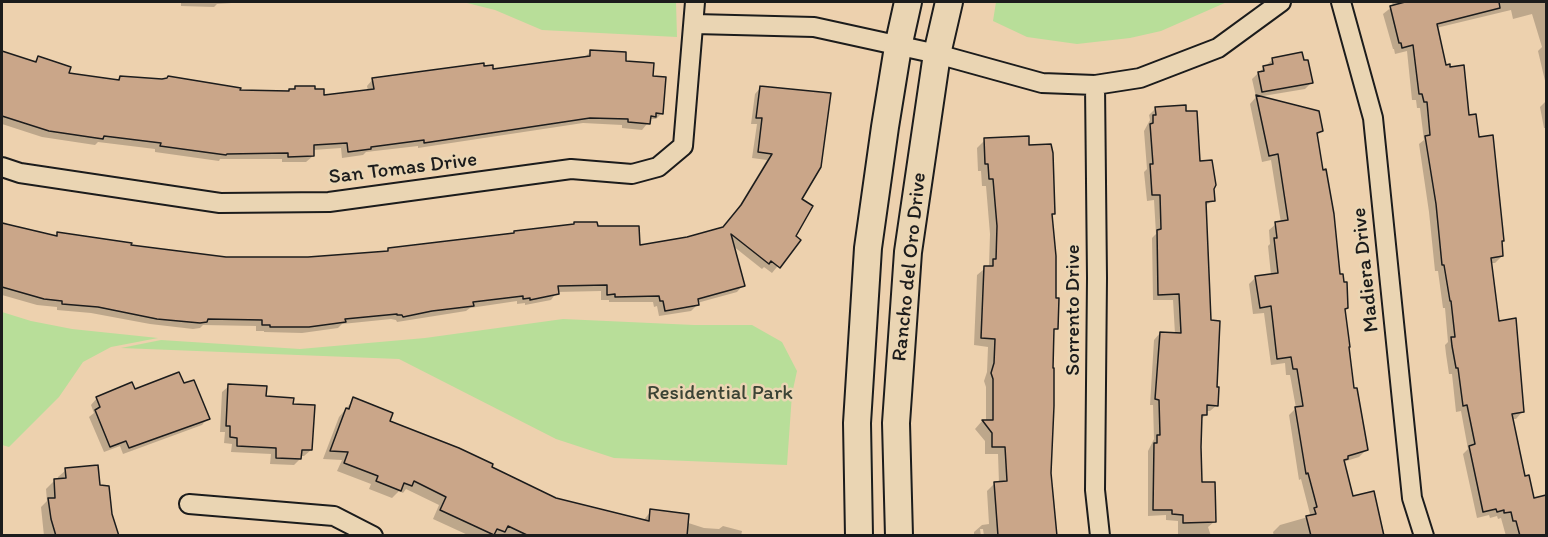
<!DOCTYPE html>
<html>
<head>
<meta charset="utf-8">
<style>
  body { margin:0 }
  #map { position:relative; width:1548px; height:537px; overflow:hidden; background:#edd1ae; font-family:Itim,sans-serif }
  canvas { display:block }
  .frame { position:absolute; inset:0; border:3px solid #1c1c1c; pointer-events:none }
</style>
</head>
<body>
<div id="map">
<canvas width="1548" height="537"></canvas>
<div class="frame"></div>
</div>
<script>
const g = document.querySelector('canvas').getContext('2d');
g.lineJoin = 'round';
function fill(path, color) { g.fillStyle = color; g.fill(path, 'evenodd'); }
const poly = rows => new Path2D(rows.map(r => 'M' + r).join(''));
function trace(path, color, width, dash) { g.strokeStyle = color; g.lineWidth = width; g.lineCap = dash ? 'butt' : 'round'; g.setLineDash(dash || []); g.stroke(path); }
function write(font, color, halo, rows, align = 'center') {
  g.font = font + ' Itim,sans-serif'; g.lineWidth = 5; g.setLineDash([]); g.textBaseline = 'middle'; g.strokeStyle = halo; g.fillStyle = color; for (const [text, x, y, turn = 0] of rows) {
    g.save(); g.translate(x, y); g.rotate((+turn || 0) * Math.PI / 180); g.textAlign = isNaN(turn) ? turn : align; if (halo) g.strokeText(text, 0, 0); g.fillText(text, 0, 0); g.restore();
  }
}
fill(poly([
  [463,2,676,2,677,37,542,30,495,10],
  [996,2,1227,2,1161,31,1130,38,1077,44,1027,37,993,21],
  [2,312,31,321,72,329,158,338,111,347,83,362,59,397,9,447,2,445],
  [563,319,694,325,752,325,782,342,797,371,792,394,787,465,614,458,556,439,399,359,121,348,161,340,300,349,425,338]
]), '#b8de99');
fill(poly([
  [181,2,246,2,217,4,214,7,181,6],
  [1392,2,1546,2,1546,85,1538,51,1542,47,1532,14,1513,19,1511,10,1436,28,1445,66,1468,117,1500,242,1502,256,1495,263,1490,263,1498,322,1522,412,1516,419,1511,419,1523,478,1533,499,1543,497,1546,511,1546,536,1506,536,1501,518,1498,519,1497,516,1490,518,1489,515,1477,518,1463,454,1468,449,1461,411,1456,412,1452,374,1449,374,1446,354,1445,345,1448,342,1445,308,1443,308,1438,271,1435,271,1429,212,1419,144,1424,140,1420,108,1417,108,1416,100,1412,100,1407,51,1395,54,1394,49,1393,49,1383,14,1393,6],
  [2,52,33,63,38,57,67,74,116,82,120,77,239,91,287,93,295,87,322,96,368,91,367,86,373,79,483,67,492,71,584,58,590,52,624,62,651,77,662,113,656,119,651,119,642,130,622,128,622,125,583,123,418,148,418,146,366,152,363,155,342,158,341,148,313,150,313,156,306,162,282,162,282,159,220,159,219,161,155,152,155,149,98,142,95,145,42,137,2,124],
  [1272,60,1311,83,1305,89,1257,97,1322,131,1316,136,1339,276,1347,308,1344,311,1353,390,1366,450,1359,457,1343,462,1352,498,1373,492,1385,536,1274,536,1273,532,1280,525,1308,517,1310,514,1301,479,1299,480,1289,415,1296,408,1290,375,1286,375,1285,363,1271,365,1264,313,1253,314,1249,284,1256,277,1271,275,1268,246,1270,244,1269,230,1276,224,1281,223,1271,160,1262,162,1250,104,1256,97,1252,79],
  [761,87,800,200,794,236,799,240,772,273,764,267,762,269,733,246,743,285,737,292,697,303,697,305,691,311,659,316,657,306,654,307,653,302,609,302,609,300,601,300,601,291,557,292,551,300,525,305,525,303,517,304,517,301,470,308,466,311,397,322,396,320,391,319,342,324,338,328,302,333,264,332,264,331,256,331,256,326,203,325,200,328,193,329,150,324,91,313,57,310,57,307,37,305,2,295,2,222,7,223,6,225,55,237,58,234,130,246,226,258,308,258,384,253,388,249,512,235,514,233,597,228,638,247,687,239,722,229,735,213,767,160,752,158,757,124,751,124,755,94],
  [1546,101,1546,128,1544,128,1540,107],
  [1155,109,1198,163,1212,188,1213,200,1204,207,1209,322,1217,405,1210,411,1206,411,1206,415,1200,420,1200,484,1214,522,1208,527,1211,536,1178,536,1178,521,1166,520,1166,515,1148,516,1148,451,1154,439,1153,405,1150,405,1154,340,1160,333,1175,334,1173,300,1153,300,1152,238,1156,234,1154,200,1147,201,1144,172,1147,169,1144,131,1150,120,1149,115],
  [985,140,1028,147,1054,213,1050,217,1056,328,1053,332,1050,473,1056,536,984,536,983,529,980,529,981,536,974,536,974,532,982,525,989,524,987,491,995,483,999,483,998,454,985,454,985,441,975,429,982,421,986,422,986,387,984,381,987,372,988,347,974,345,977,275,989,265,990,234,986,186,982,186,981,171,978,171,977,148],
  [183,385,208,418,202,425,123,454,120,446,104,452,89,417,94,413,91,405,97,398],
  [229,386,292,405,311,450,304,456,300,456,300,459,294,465,270,464,271,454,231,452,232,444,224,443,225,432,220,432,222,392],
  [354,399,388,422,490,467,555,500,643,521,651,511,704,528,719,529,723,526,742,531,741,536,470,536,433,519,439,505,406,489,403,493,399,491,392,498,369,489,371,484,337,471,342,460,323,459,339,417],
  [66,470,99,486,117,536,44,536,41,507,47,501,46,489,54,481,58,480,58,477]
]), '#0003');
const building = poly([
  [1405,2,1499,2,1500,8,1437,24,1446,65,1450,64,1450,67,1464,65,1469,115,1476,114,1479,137,1493,135,1504,241,1502,241,1503,256,1491,258,1499,321,1516,318,1524,412,1512,414,1525,476,1529,475,1534,498,1546,495,1546,536,1520,536,1516,521,1513,521,1511,512,1504,513,1504,510,1497,512,1496,509,1483,512,1469,446,1475,444,1467,405,1463,406,1458,368,1456,368,1452,346,1451,337,1455,337,1451,301,1450,301,1444,265,1442,265,1436,204,1425,136,1430,135,1427,102,1424,102,1422,94,1419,94,1413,45,1402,48,1401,43,1399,43,1390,6,1405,2],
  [590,50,626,52,626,61,654,63,653,76,666,77,663,114,656,113,656,117,651,116,650,124,628,122,628,119,590,118,424,143,424,140,371,147,371,149,348,152,347,143,314,145,314,156,288,157,288,153,227,154,226,155,160,146,161,143,104,136,103,139,49,131,2,116,2,51,36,62,38,56,71,67,69,73,119,80,120,76,162,79,167,78,168,76,241,88,240,90,289,91,289,89,295,89,295,86,315,86,315,89,324,89,324,95,374,89,372,78,484,63,484,66,493,65,493,69,590,56,590,50],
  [1302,52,1304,60,1308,60,1313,83,1262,92,1258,72,1264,71,1263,66,1273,64,1272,58,1302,52],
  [760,86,831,93,821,167,802,199,813,206,796,236,801,240,780,268,771,261,769,264,731,234,745,286,698,299,699,305,665,311,663,301,660,301,659,296,615,297,615,294,607,295,607,285,558,286,559,294,530,300,530,298,523,299,523,296,473,302,474,306,432,311,403,317,402,315,397,315,397,314,345,319,346,322,309,327,270,327,270,325,262,325,262,320,208,319,207,322,200,323,157,319,98,307,62,304,62,301,44,299,2,287,2,223,57,236,57,232,132,243,131,245,226,257,308,257,388,251,388,248,514,233,514,231,574,224,574,222,597,222,598,226,639,226,640,245,687,237,723,227,741,205,772,154,758,152,762,118,756,118,760,86],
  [1256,95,1319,111,1323,131,1317,133,1323,170,1326,169,1334,214,1340,274,1343,274,1344,282,1347,282,1348,308,1345,309,1350,347,1349,347,1354,388,1357,388,1368,450,1348,456,1348,459,1344,460,1353,496,1374,491,1384,536,1311,536,1306,516,1316,514,1314,508,1317,507,1308,473,1306,474,1295,407,1303,406,1297,369,1293,369,1291,357,1277,359,1271,306,1260,308,1255,276,1278,273,1274,238,1277,238,1275,222,1288,220,1278,154,1269,156,1256,95],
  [1186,105,1186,111,1197,111,1200,161,1212,160,1216,185,1214,189,1215,201,1206,202,1211,320,1220,321,1217,387,1219,387,1218,406,1207,405,1207,415,1202,415,1201,447,1202,482,1215,482,1216,522,1183,523,1183,515,1172,514,1172,510,1153,510,1154,443,1157,443,1157,435,1160,435,1159,400,1155,399,1160,332,1181,333,1179,294,1158,295,1157,230,1161,229,1160,195,1152,195,1150,164,1153,164,1150,124,1153,123,1153,115,1156,115,1155,107,1186,105],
  [1029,136,1029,145,1051,144,1053,153,1055,214,1052,214,1056,256,1056,298,1059,298,1058,329,1054,329,1053,368,1054,368,1054,406,1051,473,1057,536,998,536,994,482,1007,481,1005,447,992,447,992,433,982,420,993,420,993,379,991,373,994,363,995,339,981,338,984,266,993,266,993,259,996,259,997,226,993,179,989,179,988,164,985,164,984,138,1029,136],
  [179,372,184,383,194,380,210,419,129,448,126,441,110,447,95,410,100,407,96,397,132,382,135,389,179,372],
  [228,384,267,386,266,396,294,398,293,404,315,405,312,450,302,450,301,459,276,458,276,448,237,446,237,438,230,437,230,426,226,426,228,384],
  [353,397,393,413,390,421,459,448,493,464,492,467,556,498,649,521,650,509,689,514,687,536,529,536,508,526,505,532,497,529,494,535,440,510,446,497,414,481,412,486,404,483,401,491,376,481,378,476,344,463,348,452,330,451,346,408,349,409,353,397],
  [98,465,100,485,109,486,112,514,119,536,56,536,51,519,48,498,55,498,54,479,66,478,65,468,98,465]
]);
fill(building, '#caa689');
trace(building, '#1c1c1c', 1.5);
const street = poly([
  [1341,2,1373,118,1412,498,1424,536],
  [695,24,814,27,937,54,1042,83,1095,85,1140,78,1218,48,1281,2],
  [1095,85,1097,278,1095,490,1100,536],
  [2,167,20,173,220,203,329,202,571,169,632,174,658,167,683,146,695,2],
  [189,504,334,516,373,536]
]);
const secondary = poly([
  [859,536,857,423,868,248,885,127,898,47,908,2],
  [899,536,896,423,908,252,937,54,949,2]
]);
trace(street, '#1c1c1c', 22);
trace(secondary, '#1c1c1c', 30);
trace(street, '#ead5b3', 18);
trace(secondary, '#ead5b3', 26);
write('21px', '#1c1c1c', '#ead5b3', [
  ["San Tomas Drive",403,169,-7],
  ["Rancho del Oro Drive",910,267,-84],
  ["Madiera Drive",1366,270,-96],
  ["Sorrento Drive",1074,310,-90]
]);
write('21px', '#3b4335', '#ead5b3', [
  ["Residential Park",720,394]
]);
</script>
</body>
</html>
